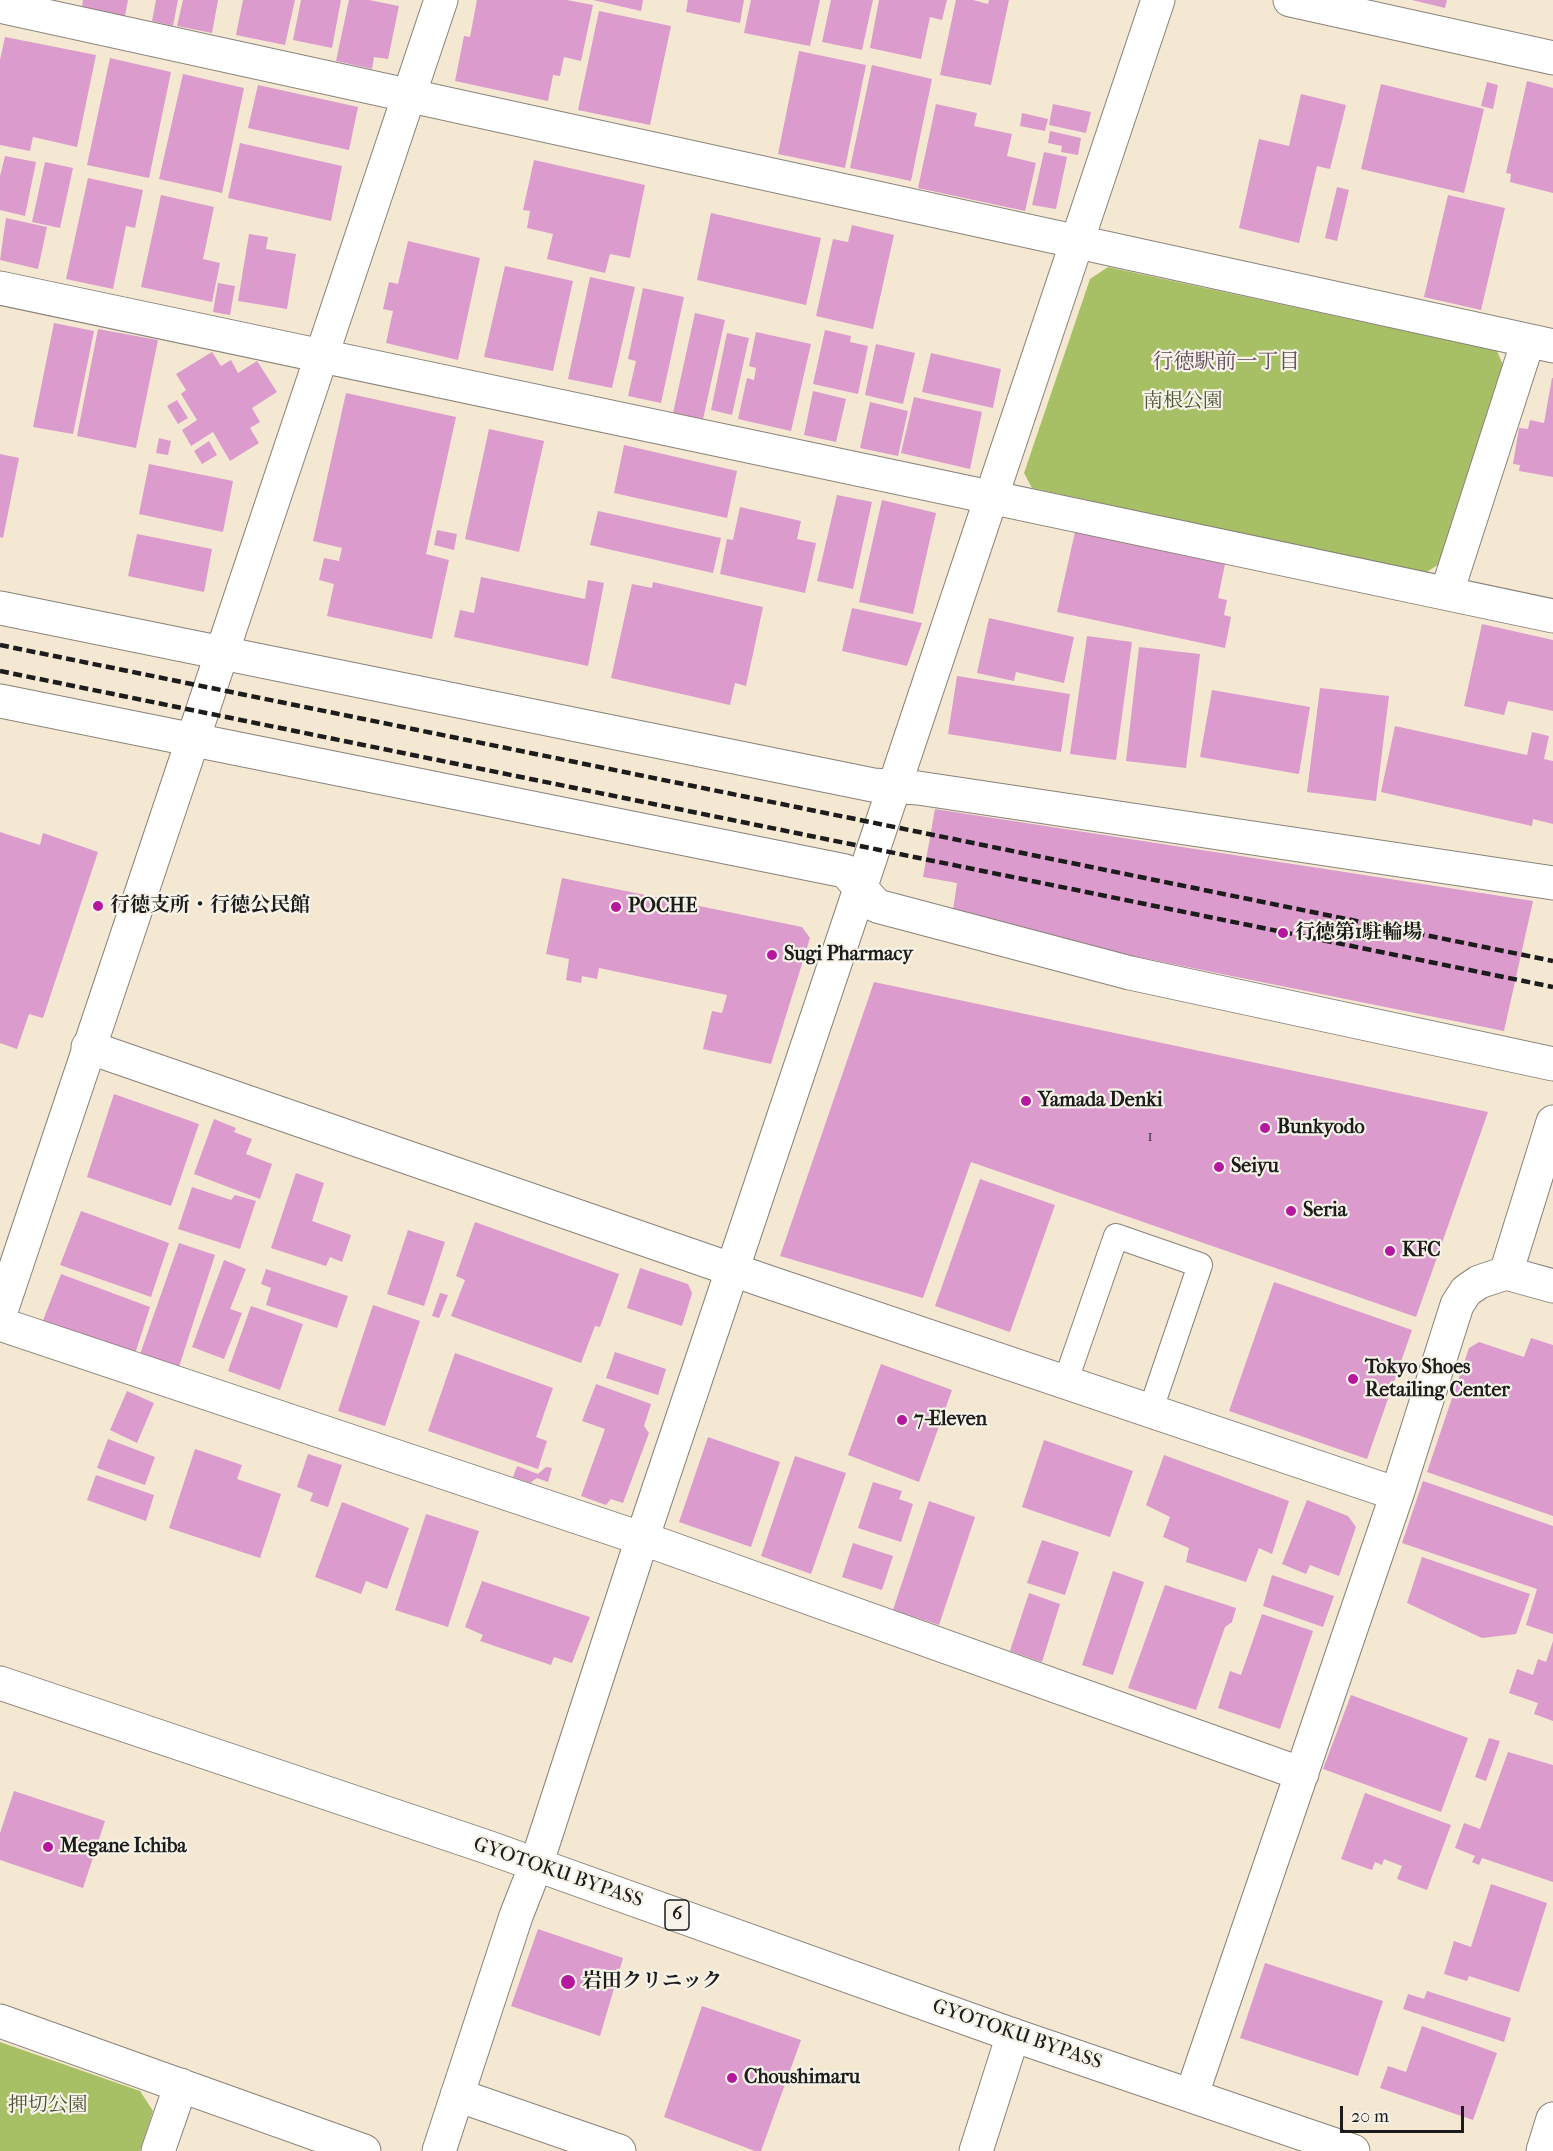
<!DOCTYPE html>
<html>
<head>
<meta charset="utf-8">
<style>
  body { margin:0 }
  #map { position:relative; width:1553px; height:2151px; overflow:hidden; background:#f4e8d3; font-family:"IM FELL French Canon",serif }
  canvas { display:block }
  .scale { position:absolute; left:1340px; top:2106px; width:124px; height:27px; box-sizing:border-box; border:3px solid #1c1c1c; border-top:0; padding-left:8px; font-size:18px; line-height:21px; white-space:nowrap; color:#1c1c1c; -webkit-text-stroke:4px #f7f3e8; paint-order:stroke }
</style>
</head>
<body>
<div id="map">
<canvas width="1553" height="2151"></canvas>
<div class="scale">20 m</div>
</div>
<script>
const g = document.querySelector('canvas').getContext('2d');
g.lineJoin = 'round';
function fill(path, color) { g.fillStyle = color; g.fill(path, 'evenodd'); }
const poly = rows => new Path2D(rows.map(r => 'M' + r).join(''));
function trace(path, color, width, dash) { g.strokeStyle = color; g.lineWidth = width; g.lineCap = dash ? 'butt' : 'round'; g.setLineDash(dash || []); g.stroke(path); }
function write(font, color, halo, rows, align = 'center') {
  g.font = font + ' "IM FELL French Canon","Noto Serif JP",serif'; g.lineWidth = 4.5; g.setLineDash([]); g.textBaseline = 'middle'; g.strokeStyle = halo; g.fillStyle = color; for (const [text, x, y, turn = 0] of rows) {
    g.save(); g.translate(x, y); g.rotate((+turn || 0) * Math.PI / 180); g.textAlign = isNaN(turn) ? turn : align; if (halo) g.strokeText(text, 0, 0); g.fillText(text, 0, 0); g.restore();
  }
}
fill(poly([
  [1108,267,1497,351,1506,372,1441,563,1425,573,1032,488,1024,473,1090,279],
  [0,2042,140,2091,153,2111,140,2151,0,2151]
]), '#a8c065');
fill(poly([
  [83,0,128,0,125,16,82,7],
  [156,0,178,0,173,26,152,21],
  [183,0,218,0,212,33,177,26],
  [243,0,295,0,285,45,236,35],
  [301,0,341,0,332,48,293,40],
  [349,0,369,0,399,6,388,59,374,57,372,69,336,61],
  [477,0,567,0,593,5,581,61,564,57,560,76,553,75,548,101,455,81,464,36,470,37],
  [593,0,643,0,641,11],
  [688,0,744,0,740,23,686,12],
  [751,0,820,0,810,46,744,33],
  [831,0,873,0,862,50,822,42],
  [879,0,947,0,942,20,930,17,921,59,870,48],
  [956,0,973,0,988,4,989,0,1009,0,991,85,940,75],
  [1412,0,1447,0,1445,8],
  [599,11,671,26,650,125,578,110],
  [5,37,96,55,77,147,33,137,30,151,0,145,0,60],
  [799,51,866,65,845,168,778,154],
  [110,58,171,72,149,178,87,165],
  [872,65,932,79,911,181,850,168],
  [183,74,244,88,222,193,159,179],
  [1527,81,1553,88,1553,193,1510,182,1511,174,1506,173],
  [1487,82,1498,85,1493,109,1481,106],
  [1381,84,1484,109,1464,193,1361,169],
  [258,85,358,107,349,150,248,128],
  [1301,94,1346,105,1330,169,1317,166,1299,243,1239,228,1259,139,1289,146],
  [936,104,977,113,974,126,1012,134,1007,156,1036,163,1025,211,918,188],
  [1053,104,1091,112,1086,133,1049,125],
  [1022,113,1048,119,1045,131,1020,126],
  [1050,131,1081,138,1078,155,1061,152,1062,146,1048,143],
  [240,143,342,166,331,221,228,198],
  [1044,152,1067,157,1056,209,1032,205],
  [5,156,36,162,25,216,0,210,0,176],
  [534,160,645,185,630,258,610,254,605,273,547,259,553,234,527,228,530,211,523,210],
  [45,162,73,168,60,228,32,222],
  [88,178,143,190,135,228,126,226,113,289,66,279],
  [1337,187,1349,190,1337,241,1325,238],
  [161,195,214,207,203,259,220,263,212,302,141,287],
  [1448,195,1505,208,1481,310,1424,297],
  [711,213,821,238,806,305,697,280],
  [6,218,47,227,38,269,0,260],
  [852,225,894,235,873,329,816,316,833,239,848,242],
  [249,234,268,237,266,249,296,254,287,309,238,301],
  [408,241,480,258,458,360,386,343,393,311,383,309,389,282,398,284],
  [505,266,573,281,553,371,484,357],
  [590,277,635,287,612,388,568,379],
  [218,283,235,286,230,315,213,312],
  [643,288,684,297,661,403,628,396,636,361,628,359],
  [695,313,725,320,703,419,673,413],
  [54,323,94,331,73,434,33,427],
  [98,329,158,340,136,448,77,436],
  [825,330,851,336,850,342,868,346,858,394,813,384],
  [756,332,811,344,791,431,738,419,747,378,754,380,756,368,749,366],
  [727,333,749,338,732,415,711,410],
  [876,344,915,353,903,404,865,395],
  [212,352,221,366,231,360,238,373,257,361,277,392,252,408,260,422,250,428,259,443,230,461,213,432,191,446,182,430,197,420,181,394,186,390,176,374],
  [931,353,1001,369,993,408,922,392],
  [1552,378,1553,378,1553,477,1519,471,1520,465,1513,464,1519,428,1528,429,1530,420,1544,423],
  [813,391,846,399,836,442,804,435],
  [346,393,456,417,426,554,449,560,432,639,327,616,334,584,319,580,324,558,339,561,342,548,313,541],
  [914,397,982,412,970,469,901,453],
  [177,400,188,418,178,424,167,406],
  [870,402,908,411,898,456,860,448],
  [489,429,544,441,519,552,465,539],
  [159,438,171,441,168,455,156,453],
  [209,441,217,455,202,464,194,451],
  [624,445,737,471,727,518,614,493],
  [0,454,19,458,3,538,0,537],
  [149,464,233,481,223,532,139,514],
  [837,495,872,502,853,589,817,581],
  [882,500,936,513,913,614,859,602],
  [740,507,801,521,797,539,816,543,805,593,720,574,727,539,733,540],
  [598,511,721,538,713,573,590,545],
  [437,530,457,534,454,550,434,545],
  [1075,532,1225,564,1218,598,1227,600,1224,615,1231,617,1225,648,1057,612],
  [137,534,212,549,204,592,128,576],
  [481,577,585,599,588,580,604,583,588,666,454,637,460,610,474,613],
  [653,582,763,607,746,686,735,683,730,705,611,678,632,584,652,588],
  [852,608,922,623,907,666,842,651],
  [989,618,1074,637,1064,683,1016,672,1014,681,977,673],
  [1482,624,1553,640,1553,711,1508,701,1504,715,1464,706],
  [1087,636,1132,642,1116,760,1070,754],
  [1139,647,1200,654,1186,768,1126,761],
  [957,676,1070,694,1061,752,948,734],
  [1320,688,1389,696,1376,801,1307,792],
  [1212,690,1310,707,1299,774,1200,757],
  [1395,726,1527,755,1532,732,1549,736,1544,759,1553,761,1553,824,1533,819,1532,826,1381,792],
  [935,809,1533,901,1504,1031,1128,955,953,910,957,883,923,877],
  [0,832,40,845,43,833,98,852,43,1018,29,1014,17,1049,0,1043],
  [562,878,802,927,810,938,771,1064,703,1049,712,1011,722,1013,727,995,599,968,597,979,582,976,581,983,566,980,569,959,546,954],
  [874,982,1488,1112,1416,1317,971,1162,923,1298,780,1256],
  [114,1094,199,1124,171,1206,87,1177],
  [214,1119,236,1128,234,1132,252,1139,246,1154,272,1164,260,1199,194,1174],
  [296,1173,324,1183,312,1221,351,1235,342,1262,330,1257,326,1266,271,1248],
  [980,1179,1055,1205,1010,1332,935,1306],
  [192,1187,231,1200,235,1195,256,1201,240,1249,178,1229],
  [81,1211,169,1243,151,1297,60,1265],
  [475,1222,619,1274,600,1327,595,1326,581,1363,451,1316,465,1280,456,1276],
  [408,1230,445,1242,424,1306,387,1294],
  [179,1243,215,1255,178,1370,139,1357],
  [224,1260,246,1269,230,1309,242,1313,224,1359,192,1347],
  [640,1268,688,1284,692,1293,682,1326,627,1308],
  [266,1269,348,1296,337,1328,266,1305,271,1288,261,1284],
  [61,1274,150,1307,135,1354,42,1323],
  [1274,1282,1412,1330,1367,1459,1229,1411],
  [440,1293,448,1295,439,1318,432,1316],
  [373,1305,420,1321,385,1426,338,1411],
  [251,1306,303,1324,280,1390,228,1371],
  [1531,1338,1553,1345,1553,1516,1427,1472,1469,1348,1479,1342,1524,1357],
  [615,1352,666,1369,658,1395,606,1378],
  [455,1353,553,1388,536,1437,547,1441,538,1469,428,1431],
  [881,1364,952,1390,919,1482,848,1455],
  [596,1384,651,1404,644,1426,649,1433,623,1503,611,1499,606,1505,581,1496,605,1429,582,1421],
  [127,1391,154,1403,137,1443,110,1430],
  [708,1437,780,1462,751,1547,679,1522],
  [108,1439,155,1457,145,1485,97,1468],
  [1044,1440,1133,1471,1110,1537,1022,1507],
  [195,1449,242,1465,237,1479,281,1494,260,1558,169,1528],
  [308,1454,342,1465,328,1507,310,1501,313,1493,297,1487],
  [1164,1455,1289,1501,1272,1554,1259,1548,1246,1582,1186,1562,1189,1548,1163,1537,1170,1517,1146,1505],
  [795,1456,846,1473,811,1574,761,1556],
  [517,1466,538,1474,546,1467,552,1468,548,1482,537,1478,530,1483,513,1477],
  [96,1475,154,1495,146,1521,87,1500],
  [1423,1481,1553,1526,1553,1634,1526,1625,1537,1589,1402,1543],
  [873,1482,902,1491,899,1499,913,1504,901,1542,858,1528],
  [1307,1500,1348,1516,1356,1527,1339,1576,1310,1565,1306,1574,1282,1564],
  [929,1501,975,1517,939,1625,893,1610],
  [342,1502,409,1528,387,1589,366,1581,361,1594,315,1577],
  [426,1514,479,1531,448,1627,395,1610],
  [1042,1540,1079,1552,1065,1595,1027,1583],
  [853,1543,893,1556,882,1590,842,1577],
  [1422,1557,1530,1594,1516,1634,1482,1638,1407,1603],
  [1113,1571,1144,1582,1113,1675,1082,1665],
  [1272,1575,1334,1596,1323,1627,1263,1606],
  [482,1581,590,1617,572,1663,554,1657,551,1665,480,1641,483,1635,465,1627],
  [1165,1585,1236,1608,1232,1622,1225,1627,1196,1710,1128,1688],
  [1029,1593,1060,1604,1042,1662,1010,1651],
  [1262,1614,1313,1631,1280,1729,1218,1708,1230,1671,1241,1675],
  [1553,1641,1553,1721,1534,1714,1538,1703,1509,1693,1517,1669,1533,1675,1538,1659,1546,1662],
  [1351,1695,1468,1738,1441,1812,1323,1769],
  [1489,1738,1500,1741,1486,1781,1475,1777],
  [1508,1752,1553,1765,1553,1882,1482,1858,1479,1865,1472,1862,1475,1856,1455,1848,1464,1823,1480,1829],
  [14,1791,105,1821,83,1888,0,1860,0,1833],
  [1365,1793,1451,1825,1427,1890,1397,1879,1402,1866,1384,1859,1382,1865,1375,1862,1372,1870,1341,1859],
  [1491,1884,1547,1903,1519,1992,1469,1976,1467,1981,1444,1974,1454,1941,1471,1947],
  [538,1929,623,1958,600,2036,511,2006],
  [1265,1963,1383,2001,1358,2076,1240,2038],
  [1427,1991,1511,2018,1504,2042,1403,2009,1408,1994,1424,1999],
  [702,2006,801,2040,761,2151,755,2151,664,2117],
  [1422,2026,1497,2053,1473,2120,1380,2088,1388,2066,1406,2072]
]), '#db9bcd');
const service = poly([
  [1065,1383,1116,1236,1200,1265,1150,1412]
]);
const minor = poly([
  [0,6,1553,346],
  [0,288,1553,616],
  [1447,592,1528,341],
  [0,608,873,785,918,788,1553,883],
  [0,701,845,871,877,906,1130,973,1553,1064],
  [88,1047,768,1282,1397,1494],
  [1553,1122,1506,1273,1553,1286],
  [0,1324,661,1545,1302,1774],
  [0,2021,364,2151],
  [1192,2094,1397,1494,1457,1305,1466,1291,1479,1282,1506,1273],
  [457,2095,619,2151],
  [158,2151,181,2085],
  [439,2151,516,1916,536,1865],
  [976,2151,1013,2035]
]);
const tertiary = poly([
  [1290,0,1553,58],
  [0,1314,441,0],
  [536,1865,642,1539,1158,0],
  [1543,2151,1553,2119]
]);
const primary = poly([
  [0,1683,487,1847,1013,2035,1353,2151]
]);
trace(service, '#888278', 26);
trace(minor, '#888278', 35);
trace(tertiary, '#888278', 35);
trace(primary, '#888278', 35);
trace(service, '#fff', 24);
trace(minor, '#fff', 33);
trace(tertiary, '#fff', 33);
trace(primary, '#fff', 33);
trace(poly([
  [0,645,1553,961],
  [0,671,1553,987]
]), '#1c1c1c', 4.5, [9, 4.5]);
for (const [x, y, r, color] of [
  [98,906,6,"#b5179e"],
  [616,907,6,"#b5179e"],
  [1283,933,6,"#b5179e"],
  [772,955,6,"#b5179e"],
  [1026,1101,6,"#b5179e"],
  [1265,1128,6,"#b5179e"],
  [1219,1167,6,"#b5179e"],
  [1291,1211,6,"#b5179e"],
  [1390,1251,6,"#b5179e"],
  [1353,1379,6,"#b5179e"],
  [902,1420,6,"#b5179e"],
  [48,1847,6,"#b5179e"],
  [568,1982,8,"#b5179e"],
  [732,2078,6,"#b5179e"]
]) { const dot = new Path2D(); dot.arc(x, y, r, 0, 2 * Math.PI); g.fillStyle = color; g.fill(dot); trace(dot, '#f7f3e8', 2); }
write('16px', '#4c3c48', null, [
  ["1",1150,1137]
]);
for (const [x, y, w] of [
  [677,1915,24]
]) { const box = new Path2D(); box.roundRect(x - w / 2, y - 15, w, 30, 4.5); g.fillStyle = '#f7f3e8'; g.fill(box); trace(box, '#1c1c1c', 1.5); }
write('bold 18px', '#1c1c1c', null, [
  ["6",677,1915]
]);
write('20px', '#4d5536', '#f7f3e8', [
  ["南根公園",1183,402],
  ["押切公園",48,2106]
]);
write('bold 20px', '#1c1c1c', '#f7f3e8', [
  ["行徳支所・行徳公民館",110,906],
  ["POCHE",628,907],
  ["行徳第1駐輪場",1295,933],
  ["Sugi Pharmacy",784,955],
  ["Yamada Denki",1038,1101],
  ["Bunkyodo",1277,1128],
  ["Seiyu",1231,1167],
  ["Seria",1303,1211],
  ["KFC",1402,1251],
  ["Tokyo Shoes",1365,1368],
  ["Retailing Center",1365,1391],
  ["7-Eleven",914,1420],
  ["Megane Ichiba",60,1847],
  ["岩田クリニック",582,1982],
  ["Choushimaru",744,2078]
], 'left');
write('20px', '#1c1c1c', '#f7f3e8', [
  ["GYOTOKU BYPASS",558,1873,19],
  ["GYOTOKU BYPASS",1017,2035,19]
]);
write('21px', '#5f485a', '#f7f3e8', [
  ["行徳駅前一丁目",1226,363]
]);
</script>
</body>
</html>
